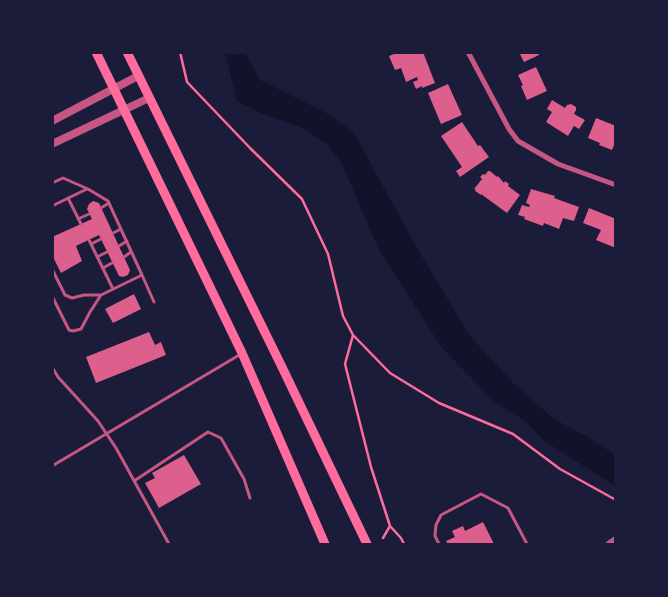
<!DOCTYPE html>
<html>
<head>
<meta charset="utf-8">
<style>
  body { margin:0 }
  #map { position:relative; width:668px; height:597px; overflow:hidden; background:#1b1b3a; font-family:Jost,sans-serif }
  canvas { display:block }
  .frame { position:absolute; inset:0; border:54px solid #1b1b3a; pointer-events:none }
</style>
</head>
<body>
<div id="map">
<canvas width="668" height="597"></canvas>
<div class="frame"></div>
</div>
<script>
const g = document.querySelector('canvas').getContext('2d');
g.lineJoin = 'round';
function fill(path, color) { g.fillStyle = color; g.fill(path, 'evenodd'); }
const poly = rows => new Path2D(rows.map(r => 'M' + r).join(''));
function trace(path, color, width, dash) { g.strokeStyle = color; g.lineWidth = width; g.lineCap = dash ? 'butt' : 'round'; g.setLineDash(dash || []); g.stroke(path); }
fill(poly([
  [225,53,245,53,260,80,332,116,354,133,414,243,469,335,515,385,554,419,588,437,615,455,615,486,543,440,525,421,495,402,442,348,378,248,342,164,326,143,300,127,263,114,237,101]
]), '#12122b');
fill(poly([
  [399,52,423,52,435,83,422,88,422,86,416,89,413,82,418,80,417,77,406,82,401,68,395,70,389,56],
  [519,52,538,52,539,55,524,62],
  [536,67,547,91,527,100,521,86,523,85,518,75],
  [448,84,462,115,441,124,428,93],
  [552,100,565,108,567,105,571,104,576,107,576,110,574,114,585,120,579,129,574,126,568,136,546,122,552,112,547,109],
  [596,118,616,126,616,140,612,150,599,145,600,143,588,138],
  [462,122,478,146,480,145,489,157,460,177,456,171,462,167,441,136],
  [488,171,490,171,497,177,498,176,504,183,505,181,509,184,508,186,520,195,507,213,481,194,481,195,475,191,476,190,474,189,482,179,480,177,483,174,485,175],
  [531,189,555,196,554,198,579,207,574,221,563,218,559,229,544,223,543,226,524,219,525,217,518,215,522,205,529,207,530,205,526,203],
  [93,201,99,203,130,270,128,275,123,277,119,276,99,235,76,246,82,261,61,273,52,255,52,237,92,219,87,209,89,204],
  [589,208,616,219,616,248,596,240,601,230,583,223],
  [134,294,141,309,113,323,105,309],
  [149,332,155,345,161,342,166,355,96,383,86,357],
  [184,455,201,484,159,508,145,483,155,478,152,473],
  [483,522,494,544,448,544,446,541,455,537,452,531,463,526,465,531]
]), '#dd5f8e');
trace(poly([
  [180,52,187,82,251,149,302,199,328,254,343,316,353,335,390,373,439,403,513,434,560,469,616,500],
  [353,335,345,364,371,467,390,526,383,538],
  [390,526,401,538,404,544]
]), '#ff6b9d', 2.5);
trace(poly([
  [52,183,63,178,88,189,108,201,142,275,101,295,90,312,81,329,73,331,69,330,52,296],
  [68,198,81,224],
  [52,206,87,189],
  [101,208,109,203],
  [78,219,89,214],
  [113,233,121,229],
  [89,240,113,289],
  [91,244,101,239],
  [119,246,127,241],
  [97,257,107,252],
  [124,257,131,252],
  [103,268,112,263],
  [52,269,65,295,72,298,84,295,101,295],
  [142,275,154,302],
  [52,367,58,377,98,421,116,448,169,544],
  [52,466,241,354],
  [134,481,208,432,221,438,244,479,250,498],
  [439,544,435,536,436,525,441,515,481,494,508,508,527,544]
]), '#c65784', 3);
trace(poly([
  [468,52,509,129,518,141,558,164,616,185]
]), '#c65784', 5);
trace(poly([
  [52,121,138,76],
  [52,144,149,98],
  [610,544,616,540]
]), '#c65784', 8);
trace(poly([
  [96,52,242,353,325,544],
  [127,52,281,365,367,544]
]), '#ff6b9d', 9);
</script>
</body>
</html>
